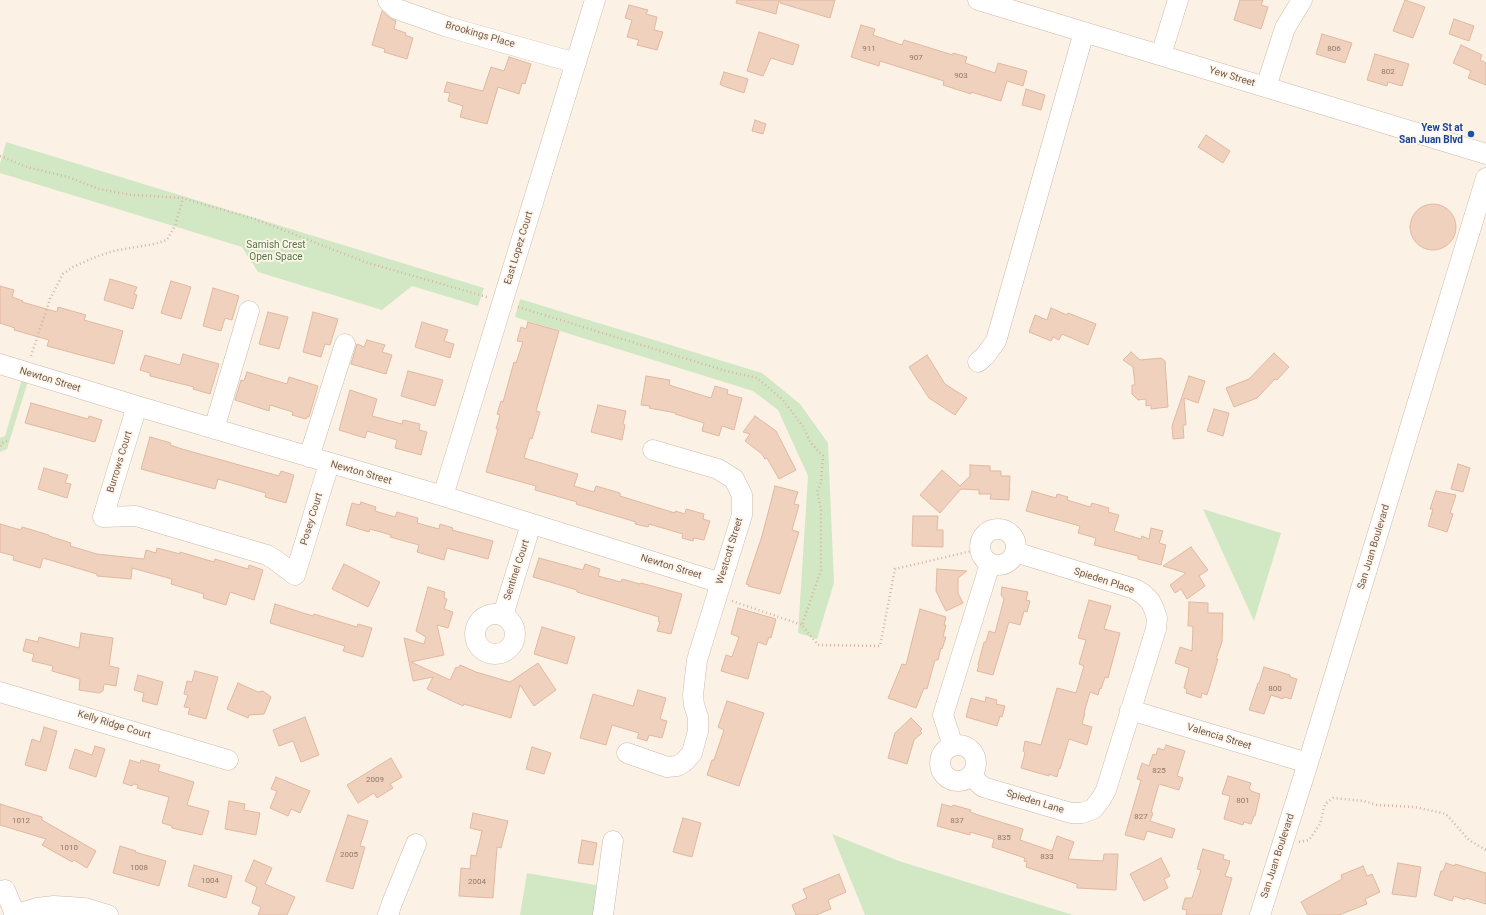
<!DOCTYPE html>
<html>
<head>
<meta charset="utf-8">
<style>
  body { margin:0 }
  canvas { display:block; background:#fbf2e5 }
</style>
</head>
<body>
<canvas width="1486" height="915"></canvas>
<script>
const g = document.querySelector('canvas').getContext('2d');
g.lineJoin = 'round';
function fill(path, color) { g.fillStyle = color; g.fill(path, 'evenodd'); }
const poly = rows => new Path2D(rows.map(r => 'M' + r).join(''));
function trace(path, color, width, dash) { g.strokeStyle = color; g.lineWidth = width; g.lineCap = dash ? 'butt' : 'round'; g.setLineDash(dash || []); g.stroke(path); }
function write(font, color, halo, rows, align = 'center') {
  g.font = font + ' Roboto,sans-serif'; g.lineWidth = 3.5; g.setLineDash([]); g.textBaseline = 'middle'; g.strokeStyle = halo; g.fillStyle = color; for (const [text, x, y, turn = 0] of rows) {
    g.save(); g.translate(x, y); g.rotate((+turn || 0) * Math.PI / 180); g.textAlign = isNaN(turn) ? turn : align; if (halo) g.strokeText(text, 0, 0); g.fillText(text, 0, 0); g.restore();
  }
}
fill(poly([
  [6,142,484,288,478,306,412,286,382,310,258,272,242,247,0,173,0,164],
  [520,299,762,373,800,404,828,443,834,583,817,639,798,633,808,476,778,410,753,391,515,317],
  [22,379,28,381,7,449,0,452,0,438,5,436],
  [1203,509,1281,533,1254,621],
  [832,834,899,861,1073,915,865,915],
  [527,873,601,886,596,915,520,915]
]), '#d2e8c4');
const building = poly([
  [737,0,779,0,776,14,736,3,737,0],
  [780,0,835,0,830,18,780,3,780,0],
  [1240,0,1263,0,1261,5,1268,7,1261,29,1234,20,1240,0],
  [1405,0,1425,7,1413,38,1393,31,1405,0],
  [629,5,648,10,646,14,657,17,654,30,663,32,657,50,637,45,639,40,627,37,632,20,625,18,629,5],
  [382,11,390,18,396,21,394,29,406,33,405,35,413,38,407,59,384,52,385,49,372,45,382,11],
  [1454,19,1474,26,1469,41,1449,34,1454,19],
  [861,25,875,29,873,35,902,45,904,40,953,55,953,53,967,57,965,63,995,73,998,63,1027,71,1023,86,1007,81,1001,101,971,92,971,94,943,85,944,81,880,61,879,66,851,57,861,25],
  [759,32,799,45,793,65,771,58,763,76,747,71,759,32],
  [1322,34,1352,43,1345,63,1316,54,1322,34],
  [1461,45,1482,55,1480,60,1486,63,1486,85,1468,78,1471,71,1453,63,1461,45],
  [1375,54,1409,64,1402,86,1388,82,1387,86,1367,80,1375,54],
  [509,57,531,64,525,84,522,83,519,94,498,87,487,124,460,117,463,106,448,101,450,93,444,92,447,82,483,91,491,67,504,71,509,57],
  [724,72,748,79,744,93,723,86,720,84,724,72],
  [1026,89,1045,95,1041,110,1022,105,1026,89],
  [755,120,766,124,763,134,752,131,755,120],
  [1206,135,1230,151,1223,163,1198,147,1206,135],
  '1410 227a23 23 0 1 1 46 0a23 23 0 1 1-46 0Z',
  [110,279,137,287,134,294,137,295,133,309,104,300,110,279],
  [171,281,191,287,181,319,161,313,171,281],
  [0,286,14,290,12,297,23,301,22,302,57,312,58,307,86,315,84,320,123,331,114,364,47,346,49,340,14,330,15,328,0,323,0,286],
  [213,288,239,296,232,320,225,318,221,331,203,326,213,288],
  [1051,308,1067,315,1068,313,1096,324,1088,345,1062,334,1059,340,1053,337,1051,341,1029,332,1035,315,1047,320,1051,308],
  [268,312,288,317,279,349,259,344,268,312],
  [313,312,338,319,330,345,325,344,321,357,303,352,313,312],
  [422,322,448,330,444,341,454,344,450,358,415,347,422,322],
  [528,322,559,331,536,411,540,412,532,439,530,438,524,458,578,474,574,486,594,492,596,486,620,493,620,496,675,513,675,511,685,514,686,509,704,514,703,519,710,521,704,540,694,538,693,541,682,538,683,534,649,524,648,527,635,524,636,522,576,504,577,502,535,490,536,486,486,472,498,429,496,429,500,415,497,414,501,401,503,402,514,362,516,363,523,342,517,341,521,327,526,329,528,322],
  [367,340,385,345,382,352,392,355,386,374,351,364,357,344,364,347,367,340],
  [1131,352,1140,360,1161,358,1165,361,1168,407,1151,409,1151,405,1146,406,1146,399,1138,400,1132,394,1132,385,1135,385,1133,367,1123,360,1131,352],
  [1274,353,1289,367,1277,380,1275,379,1257,398,1234,407,1226,388,1249,379,1274,353],
  [183,354,219,364,210,394,193,389,194,387,150,376,150,373,140,370,145,355,180,365,183,354],
  [927,355,945,384,967,398,955,415,929,398,909,367,927,355],
  [408,371,443,380,435,406,401,396,408,371],
  [247,372,287,384,289,377,318,386,309,417,307,417,306,419,292,415,293,412,270,405,269,411,235,400,241,380,244,381,247,372],
  [646,376,670,380,669,385,711,398,715,386,728,390,727,394,742,398,734,430,722,426,719,436,702,431,704,423,675,414,676,413,649,408,650,406,641,405,646,376],
  [1189,376,1205,381,1198,403,1184,398,1186,425,1183,425,1184,438,1173,439,1172,426,1189,376],
  [350,390,377,399,372,416,402,424,403,420,420,424,419,430,427,432,421,455,395,448,397,440,367,431,365,438,339,430,350,390],
  [31,403,88,419,89,416,102,420,95,442,25,423,31,403],
  [598,405,626,411,623,424,625,425,622,440,591,432,598,405],
  [1214,409,1229,413,1223,436,1207,431,1214,409],
  [755,416,776,431,796,470,779,479,767,458,765,459,762,454,745,441,750,434,743,432,755,416],
  [150,437,171,443,170,445,182,449,279,476,281,471,294,475,286,503,265,497,266,493,218,479,215,489,141,469,150,437],
  [1458,464,1470,468,1463,492,1451,489,1458,464],
  [970,465,990,466,990,471,1001,471,1001,476,1010,476,1009,500,990,499,991,494,979,494,979,490,961,489,940,513,920,495,942,470,960,486,970,476,970,465],
  [44,468,68,475,65,483,71,484,67,498,38,489,44,468],
  [775,486,798,492,794,504,799,505,792,530,799,532,780,594,748,586,749,585,746,584,762,536,775,486],
  [1032,491,1056,498,1057,494,1068,497,1067,500,1090,507,1092,503,1109,508,1108,512,1119,515,1114,531,1141,539,1142,536,1149,539,1151,528,1163,531,1159,543,1166,545,1161,565,1138,559,1138,556,1094,545,1096,538,1078,533,1080,526,1026,511,1032,491],
  [1436,491,1456,495,1450,513,1453,514,1447,532,1428,526,1433,509,1430,509,1436,491],
  [361,502,376,507,375,511,395,517,397,512,418,518,417,523,439,529,440,524,453,528,452,530,493,541,488,559,447,548,444,560,417,552,419,545,390,537,391,535,370,529,369,532,346,525,352,503,360,505,361,502],
  [913,516,938,516,937,530,943,530,943,547,912,546,913,516],
  [0,524,21,530,22,527,49,535,49,536,71,543,70,546,97,554,144,559,146,550,156,553,157,548,180,554,180,552,214,562,215,559,248,569,249,565,263,570,254,600,230,592,226,605,203,598,204,594,171,584,172,579,132,568,131,579,97,576,97,574,43,558,40,568,13,560,14,556,0,552,0,524],
  [1191,547,1208,570,1199,576,1205,586,1187,599,1181,589,1175,593,1170,585,1186,573,1163,566,1191,547],
  [539,558,583,570,585,564,600,569,598,576,621,582,622,579,640,584,641,583,682,594,671,634,657,631,660,622,658,621,659,617,577,592,577,590,533,577,539,558],
  [344,564,380,582,368,607,332,589,344,564],
  [937,569,967,571,958,578,958,593,963,603,946,611,936,591,937,569],
  [428,587,445,592,444,598,447,599,444,609,453,612,448,628,437,625,444,655,411,662,450,680,456,667,458,668,460,665,476,672,510,682,538,663,556,690,534,706,520,685,511,718,464,704,463,706,427,689,433,677,413,681,404,638,424,644,426,637,416,631,428,587],
  [1002,587,1028,592,1026,600,1030,601,1027,612,1024,611,1020,625,1009,622,993,675,977,671,979,665,978,665,984,642,986,642,989,631,995,633,1004,599,1001,595,1002,587],
  [1089,600,1111,606,1104,629,1120,633,1108,678,1105,677,1101,689,1100,688,1098,695,1090,692,1084,713,1085,713,1082,724,1092,727,1087,745,1069,739,1060,769,1059,768,1057,777,1049,774,1049,776,1021,768,1025,753,1023,751,1025,741,1041,745,1057,688,1076,693,1084,666,1079,664,1086,640,1078,638,1089,600],
  [1189,602,1208,603,1208,613,1223,613,1222,642,1216,659,1218,659,1207,695,1202,693,1201,698,1186,693,1187,689,1184,688,1189,668,1175,663,1180,647,1192,651,1193,626,1188,626,1189,602],
  [275,604,313,616,314,614,357,627,358,624,372,628,363,657,343,651,345,646,270,623,275,604],
  [738,608,776,619,771,638,769,637,766,645,758,642,748,679,721,671,726,655,732,657,739,637,731,634,738,608],
  [920,609,946,617,944,625,946,625,943,637,946,637,942,649,941,648,938,660,935,660,927,689,924,688,916,708,888,698,902,664,906,665,920,609],
  [542,627,575,637,567,664,534,654,542,627],
  [81,633,113,638,109,666,119,668,116,686,104,684,103,691,99,693,79,690,80,679,52,671,53,666,32,661,34,654,23,651,26,639,38,642,39,637,79,648,81,633],
  [1264,667,1290,675,1290,677,1297,679,1291,699,1284,697,1283,699,1271,695,1264,714,1249,710,1258,683,1259,683,1264,667],
  [195,671,218,677,206,719,188,714,190,708,184,707,188,695,184,694,187,681,192,682,195,671],
  [138,675,163,682,157,705,142,701,144,693,134,690,138,675],
  [238,683,258,692,263,691,271,697,264,714,249,715,248,718,227,709,238,683],
  [638,690,666,698,660,719,667,721,662,738,649,735,647,741,637,738,639,733,612,725,606,745,580,738,593,694,633,706,638,690],
  [986,697,997,700,996,704,1005,706,1002,717,1000,716,997,726,966,717,971,698,985,702,986,697],
  [727,701,764,713,739,786,707,775,712,760,714,760,724,730,718,727,727,701],
  [305,717,319,755,301,762,293,741,279,746,273,730,305,717],
  [911,718,922,729,920,731,922,733,914,740,907,764,888,758,895,733,911,718],
  [44,727,57,731,46,771,25,765,32,739,40,742,44,727],
  [1166,745,1185,751,1177,776,1183,778,1179,790,1159,784,1151,812,1153,813,1150,821,1175,829,1172,838,1147,831,1144,840,1125,835,1141,780,1137,779,1142,763,1149,766,1153,754,1156,755,1158,748,1164,750,1166,745],
  [95,746,105,749,96,777,69,768,75,749,92,755,95,746],
  [532,747,551,753,544,774,526,769,532,747],
  [391,758,402,777,390,784,393,788,377,798,374,793,358,803,347,785,391,758],
  [130,760,140,763,141,760,160,765,158,771,194,782,187,805,209,811,202,835,172,828,172,826,162,823,169,797,137,788,138,785,134,784,132,786,123,783,130,760],
  [1228,776,1251,783,1249,789,1251,790,1251,791,1260,794,1255,816,1254,816,1251,824,1244,822,1243,825,1224,819,1230,796,1222,794,1228,776],
  [276,777,310,791,300,813,291,809,288,816,270,808,277,791,271,789,276,777],
  [229,801,245,804,244,810,260,813,256,835,225,829,229,801],
  [0,804,42,817,42,820,96,851,87,868,74,860,72,862,42,845,46,839,0,825,0,804],
  [942,804,952,807,953,805,971,810,970,812,978,815,1023,829,1020,840,1052,851,1057,836,1074,842,1068,859,1103,861,1104,854,1118,854,1116,890,1077,888,1077,884,1026,867,1027,862,1024,861,1025,858,992,847,994,839,970,832,970,835,937,826,942,804],
  [473,813,508,821,501,848,497,847,493,898,459,896,461,868,470,869,471,855,476,856,482,831,470,828,473,813],
  [348,815,368,821,360,846,365,847,353,889,326,881,348,815],
  [683,818,701,823,692,857,673,852,683,818],
  [582,840,597,843,593,865,578,863,582,840],
  [120,846,136,851,135,852,166,861,159,886,113,873,120,846],
  [1203,849,1224,855,1223,859,1230,861,1225,876,1232,878,1221,915,1186,915,1187,910,1182,909,1185,898,1192,898,1201,870,1197,869,1203,849],
  [1161,858,1170,876,1164,879,1168,888,1144,901,1130,874,1161,858],
  [254,860,272,868,265,884,295,897,287,915,258,915,261,907,252,903,257,887,245,881,254,860],
  [1398,863,1421,867,1416,897,1392,894,1398,863],
  [1446,863,1455,866,1455,864,1486,873,1486,904,1466,898,1465,900,1454,896,1452,901,1434,895,1441,871,1443,871,1446,863],
  [194,865,232,876,226,898,188,886,194,865],
  [1363,866,1367,876,1372,874,1380,892,1365,899,1367,904,1339,915,1308,915,1301,902,1342,879,1341,875,1363,866],
  [839,874,846,892,828,900,831,909,816,915,796,915,792,905,807,898,803,889,839,874]
]);
fill(building, '#efd1bd');
trace(building, '#e1b89f', 1);
const minor = poly([
  [978,0,1486,154],
  [388,1,397,9,448,27,576,63],
  [1161,55,1178,0],
  [1266,87,1285,28,1302,0],
  [978,362,985,356,996,341,1084,32],
  [0,364,137,406,443,496,721,583],
  [137,406,103,517,136,516,267,555,274,559,295,575,329,464],
  [214,429,249,311],
  [309,457,345,344],
  [443,496,595,0],
  '980 547a18 18 0 1 1 36 0a18 18 0 1 1-36 0Z',
  '475 634a20 20 0 1 1 40 0a20 20 0 1 1-40 0Z',
  [503,615,531,524],
  [0,692,228,760],
  [1130,710,1308,763],
  '940 763a18 18 0 1 1 36 0a18 18 0 1 1-36 0Z',
  [953,746,943,715,990,564],
  [627,753,667,767,677,766,684,762,692,753,698,731,698,717,694,705,693,695,697,660,742,515,742,495,734,479,718,469,653,450],
  [971,776,983,787,1071,813,1082,813,1093,809,1101,799,1106,790,1156,629,1157,618,1154,609,1150,601,1143,594,1135,589,1015,552],
  [5,890,15,914],
  [14,915,37,908,54,906,85,908,108,915],
  [388,915,392,903,416,844],
  [603,915,613,841],
  [1260,915,1308,763,1486,178]
]);
trace(minor, '#ccbaab', 21);
trace(poly([
  [0,156,27,167,68,177,99,189,132,195,183,198,199,203,255,219,365,262,487,297],
  [518,307,726,371,757,378,783,400,804,428,810,442,823,456,821,483,817,492,821,509,821,570,802,625,818,645,880,646,895,569,980,549],
  [31,356,50,299,63,274,73,267,93,258,113,251,154,244,167,240,175,226,183,198],
  [0,446,2,443,9,440],
  [732,601,802,625],
  [1299,842,1309,840,1320,824,1325,804,1333,798,1364,801,1377,805,1415,807,1446,814,1469,840,1486,850]
]), '#d4b4a1', 2.5, [1, 3]);
trace(minor, '#fff', 20);
for (const [x, y, r, color] of [
  [1471,134,4,"#1a4fb4"]
]) { const dot = new Path2D(); dot.arc(x, y, r, 0, 2 * Math.PI); g.fillStyle = color; g.fill(dot); trace(dot, '#fef6eb', 1.5); }
write('8px', '#927768', null, [
  ["911",869,49],
  ["806",1334,49],
  ["907",916,58],
  ["802",1388,72],
  ["903",961,76],
  ["800",1275,689],
  ["825",1159,771],
  ["2009",375,780],
  ["801",1243,801],
  ["827",1141,817],
  ["1012",21,821],
  ["837",957,821],
  ["835",1004,838],
  ["1010",69,848],
  ["2005",349,855],
  ["833",1047,857],
  ["1008",139,868],
  ["1004",210,881],
  ["2004",477,882]
]);
write('10px', '#73594b', '#fef6eb', [
  ["Brookings Place",480,35,16],
  ["Yew Street",1232,77,17],
  ["East Lopez Court",519,248,-73],
  ["Newton Street",50,380,17],
  ["Burrows Court",120,462,-73],
  ["Newton Street",361,473,16],
  ["Posey Court",312,519,-73],
  ["San Juan Boulevard",1374,547,-73],
  ["Westcott Street",730,551,-73],
  ["Newton Street",671,567,17],
  ["Sentinel Court",517,570,-72],
  ["Spieden Place",1104,581,18],
  ["Kelly Ridge Court",114,725,17],
  ["Valencia Street",1219,737,17],
  ["Spieden Lane",1035,802,17],
  ["San Juan Boulevard",1278,856,-72]
]);
write('bold 10px', '#164399', '#fef6eb', [
  ["Yew St at",1463,128],
  ["San Juan Blvd",1463,140]
], 'right');
write('10px', '#547843', '#fef6eb', [
  ["Samish Crest",276,245],
  ["Open Space",276,257]
]);
</script>
</body>
</html>
